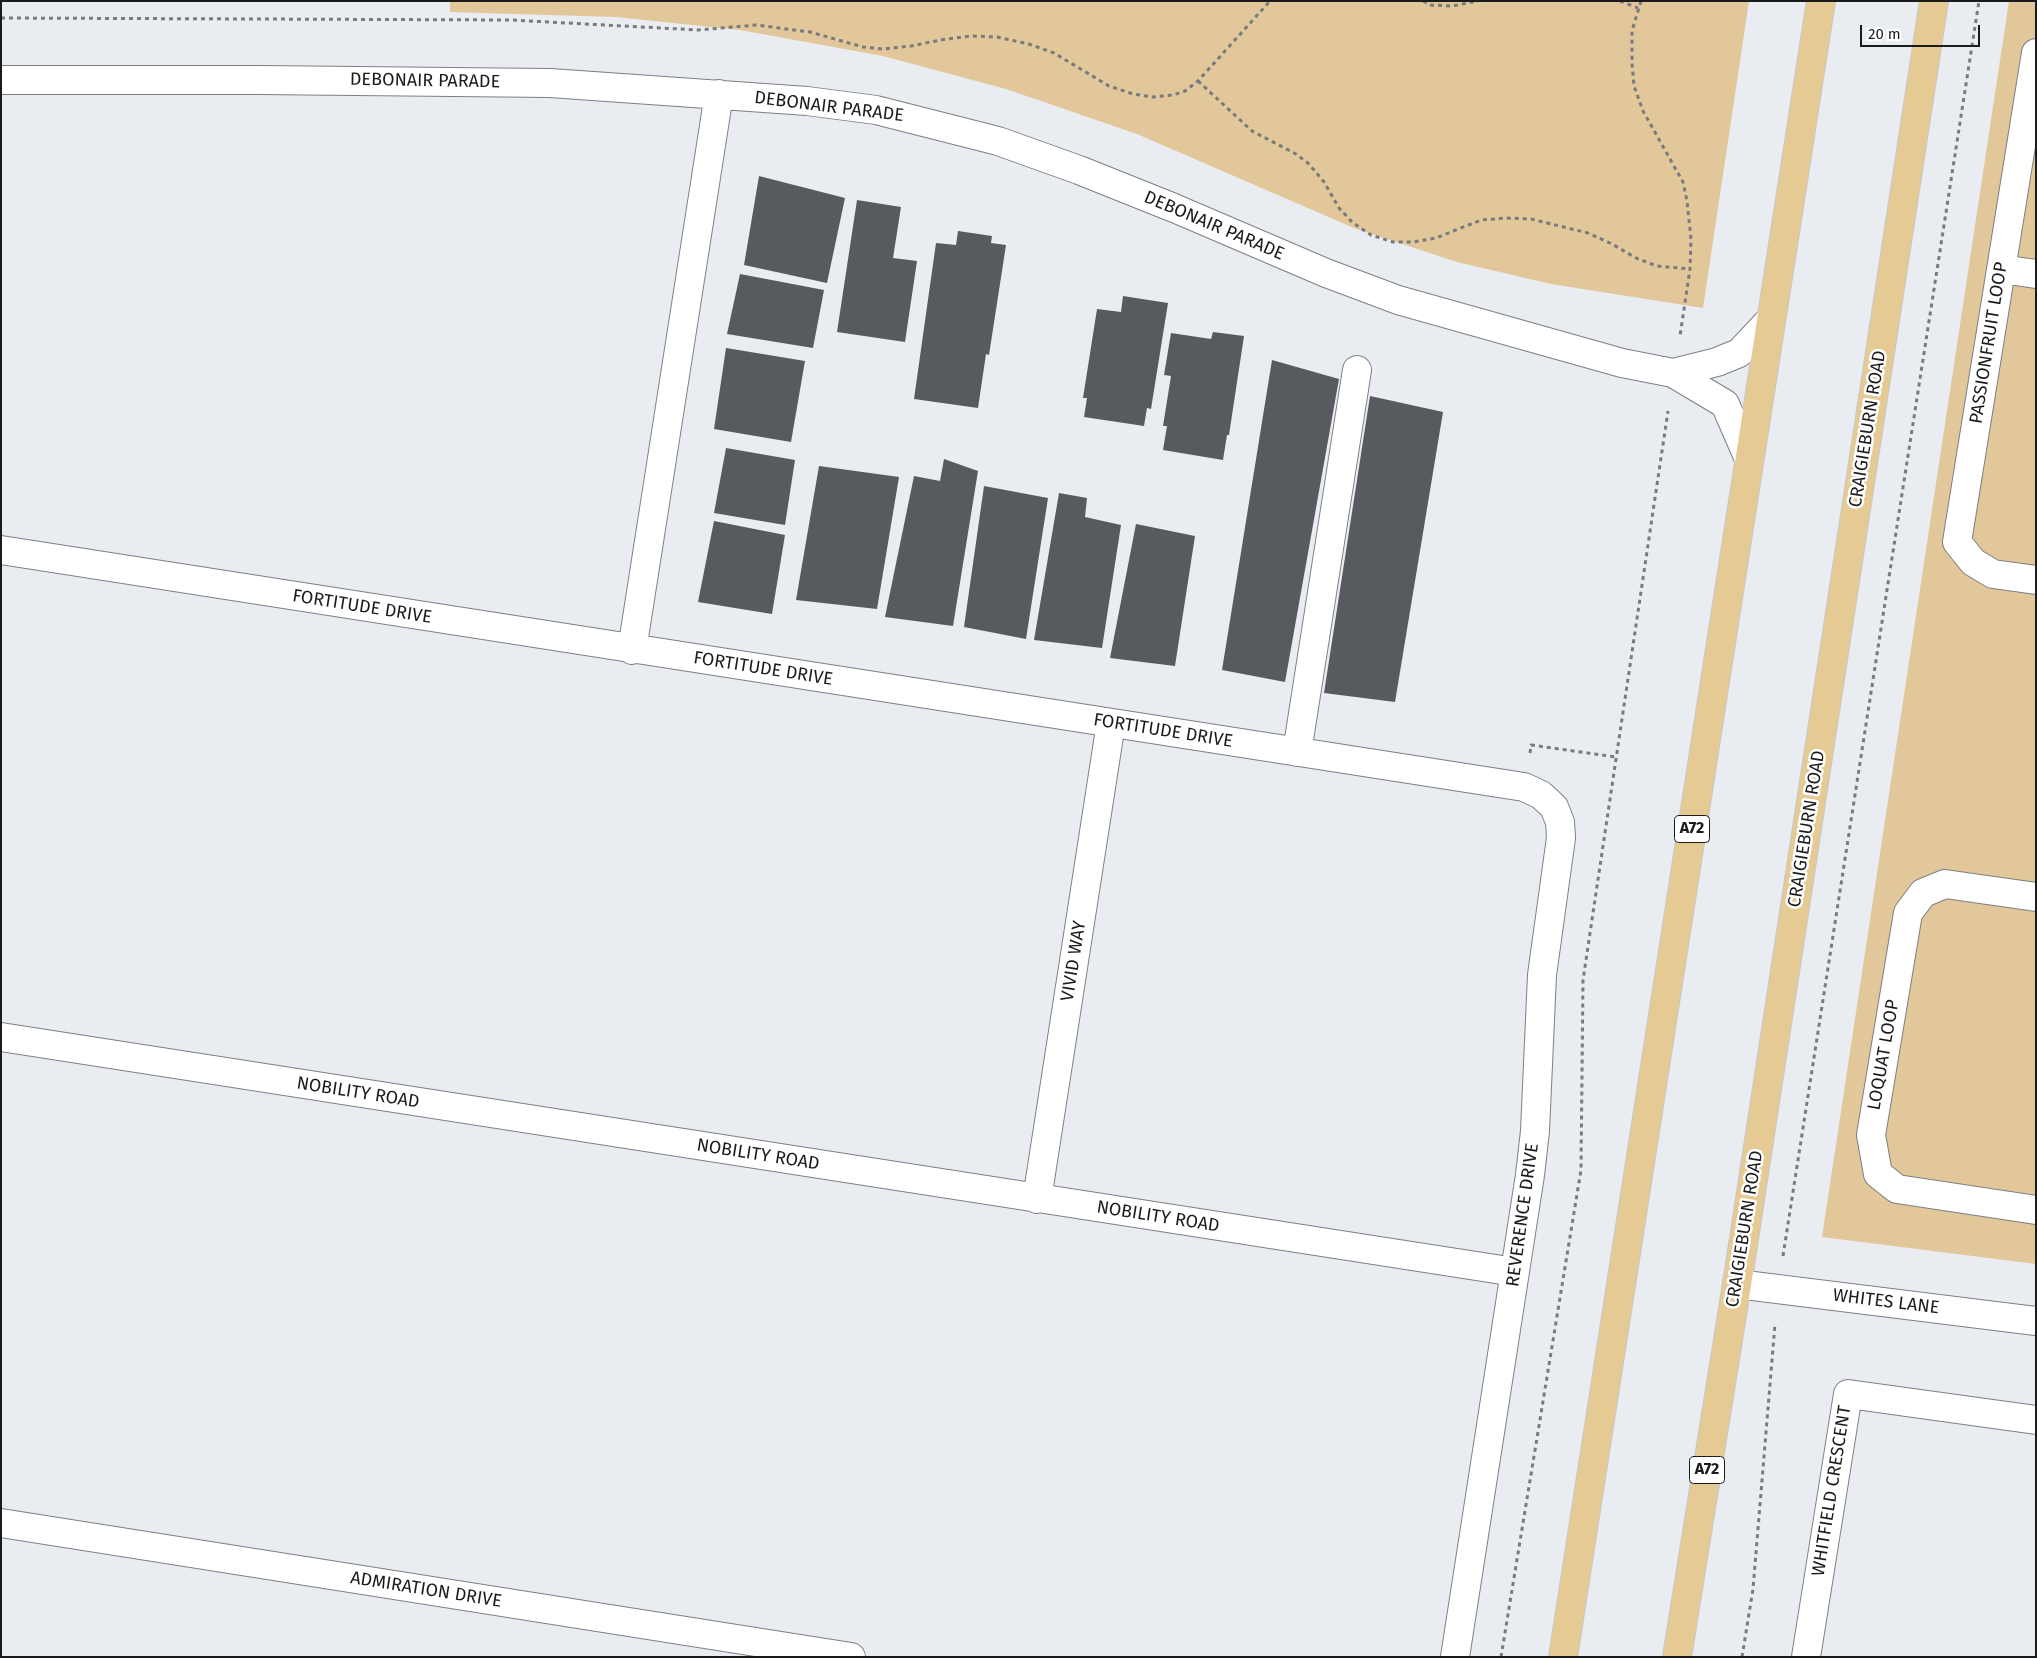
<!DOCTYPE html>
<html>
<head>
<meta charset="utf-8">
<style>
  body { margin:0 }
  #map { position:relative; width:2037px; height:1658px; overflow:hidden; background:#e9ecf1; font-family:"Fira Sans",sans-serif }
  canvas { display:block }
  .frame { position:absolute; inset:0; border:2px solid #1a1b1d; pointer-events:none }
  .scale { position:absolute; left:1860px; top:25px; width:120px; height:22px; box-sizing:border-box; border:2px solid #1a1b1d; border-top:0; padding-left:6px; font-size:15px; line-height:18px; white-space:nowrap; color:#1a1b1d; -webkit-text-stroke:4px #fff; paint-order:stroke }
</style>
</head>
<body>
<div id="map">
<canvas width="2037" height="1658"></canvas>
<div class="frame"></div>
<div class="scale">20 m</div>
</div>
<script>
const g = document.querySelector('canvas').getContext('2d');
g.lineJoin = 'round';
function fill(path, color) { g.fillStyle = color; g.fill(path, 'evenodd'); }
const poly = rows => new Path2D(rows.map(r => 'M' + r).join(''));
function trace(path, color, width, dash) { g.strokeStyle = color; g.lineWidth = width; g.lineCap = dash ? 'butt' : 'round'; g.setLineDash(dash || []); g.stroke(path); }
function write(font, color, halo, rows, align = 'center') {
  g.font = font + ' "Fira Sans",sans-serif'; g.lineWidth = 5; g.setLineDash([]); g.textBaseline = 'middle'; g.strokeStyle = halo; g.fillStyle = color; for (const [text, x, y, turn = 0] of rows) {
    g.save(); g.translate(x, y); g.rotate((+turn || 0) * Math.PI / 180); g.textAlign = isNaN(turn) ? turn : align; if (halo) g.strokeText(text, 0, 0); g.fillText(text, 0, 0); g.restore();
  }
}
fill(poly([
  [450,1,1749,1,1703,308,1551,284,1457,262,1354,228,1137,134,1006,89,883,56,740,30,616,17,450,12],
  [2009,1,2036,1,2036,1264,1822,1237]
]), '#e1c799');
fill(poly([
  [759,176,845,198,827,283,744,265],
  [857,200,901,207,893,258,917,261,905,342,837,332],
  [958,231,992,236,991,243,1006,245,989,355,986,354,978,408,914,399,936,243,956,245],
  [740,274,824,290,813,348,727,334],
  [1123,296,1168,303,1151,409,1147,408,1144,426,1084,417,1087,398,1083,398,1097,309,1121,312],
  [1213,332,1244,336,1229,435,1227,435,1223,460,1163,450,1167,426,1163,426,1171,376,1164,375,1171,333,1211,339],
  [726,348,805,361,791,442,714,429],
  [1272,360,1339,379,1285,682,1222,670],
  [1370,396,1443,412,1395,702,1324,693],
  [726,448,795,460,785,525,714,513],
  [944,459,978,471,953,626,885,617,914,476,940,481],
  [819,466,899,477,877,609,796,600],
  [984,486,1048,498,1026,639,964,627],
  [1059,493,1087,498,1085,517,1121,525,1102,648,1034,640],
  [714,521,785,535,772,614,698,602],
  [1136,524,1195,536,1175,666,1110,658]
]), '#575a5e');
const minor = poly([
  [2036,53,1957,542,1973,562,1993,574,2036,580],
  [1,80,259,80,550,83,807,101,876,110,998,141,1079,170,1174,208,1326,273,1398,300,1622,363,1673,373,1725,404,1749,459],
  [2001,269,2036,274],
  [1673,373,1717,362,1739,353,1771,319],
  [1,550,1524,787,1541,795,1554,807,1560,822,1561,838,1542,975,1535,1131,1530,1175,1455,1657],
  [632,650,719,94],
  [1297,752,1357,370],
  [2036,897,1945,884,1923,893,1908,913,1871,1135,1878,1174,1897,1189,2036,1210],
  [1,1037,1515,1272],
  [1037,1199,1111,723],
  [1737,1284,2036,1321],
  [1,1523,851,1657],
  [1806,1657,1848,1394,2036,1420]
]);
const major = poly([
  [1563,1657,1821,1],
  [1677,1657,1737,1284,1934,1]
]);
trace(minor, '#7d7f84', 30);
trace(major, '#c8c8c9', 30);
trace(poly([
  [1423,1,1431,5,1452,6,1478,1],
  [1620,1,1638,8],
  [1641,1,1632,31,1632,63,1634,86,1643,111,1683,182,1687,201,1691,239,1690,269,1680,336],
  [1,18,511,20,698,30,756,25,810,32,863,47,883,49,911,46,946,39,972,36,997,37,1029,44,1054,53,1109,86,1133,94,1153,97,1173,95,1185,91,1198,81,1270,1],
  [1198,81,1252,131,1296,154,1309,164,1324,182,1339,208,1352,222,1371,235,1393,242,1413,242,1436,238,1481,220,1506,218,1531,219,1588,233,1612,244,1636,258,1657,266,1690,269],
  [1530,753,1531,745,1616,757],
  [1783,1256,1979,1],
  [1501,1657,1581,1170,1583,980,1668,411],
  [1742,1657,1753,1589,1775,1324]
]), '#797a7e', 3, [4, 4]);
trace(minor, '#fff', 28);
trace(major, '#e5ca93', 28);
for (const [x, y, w] of [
  [1692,829,35],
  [1707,1470,35]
]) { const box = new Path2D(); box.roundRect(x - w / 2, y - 13.5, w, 27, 4); g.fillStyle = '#fff'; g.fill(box); trace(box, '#1a1b1d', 1); }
write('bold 16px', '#1a1b1d', null, [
  ["A72",1692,829],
  ["A72",1707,1470]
]);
write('18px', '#1a1b1d', '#fff', [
  ["DEBONAIR PARADE",425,81,1],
  ["DEBONAIR PARADE",829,107,7],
  ["DEBONAIR PARADE",1214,226,23],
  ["PASSIONFRUIT LOOP",1989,343,-81],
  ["CRAIGIEBURN ROAD",1868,429,-81],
  ["FORTITUDE DRIVE",362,607,9],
  ["FORTITUDE DRIVE",763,669,9],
  ["FORTITUDE DRIVE",1163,731,9],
  ["CRAIGIEBURN ROAD",1807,829,-81],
  ["VIVID WAY",1074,961,-81],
  ["LOQUAT LOOP",1884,1055,-80],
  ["NOBILITY ROAD",358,1093,9],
  ["NOBILITY ROAD",758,1155,9],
  ["REVERENCE DRIVE",1523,1215,-82],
  ["NOBILITY ROAD",1158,1217,9],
  ["CRAIGIEBURN ROAD",1745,1229,-81],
  ["WHITES LANE",1886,1302,7],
  ["WHITFIELD CRESCENT",1832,1491,-81],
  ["ADMIRATION DRIVE",426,1590,9]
]);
</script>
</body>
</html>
